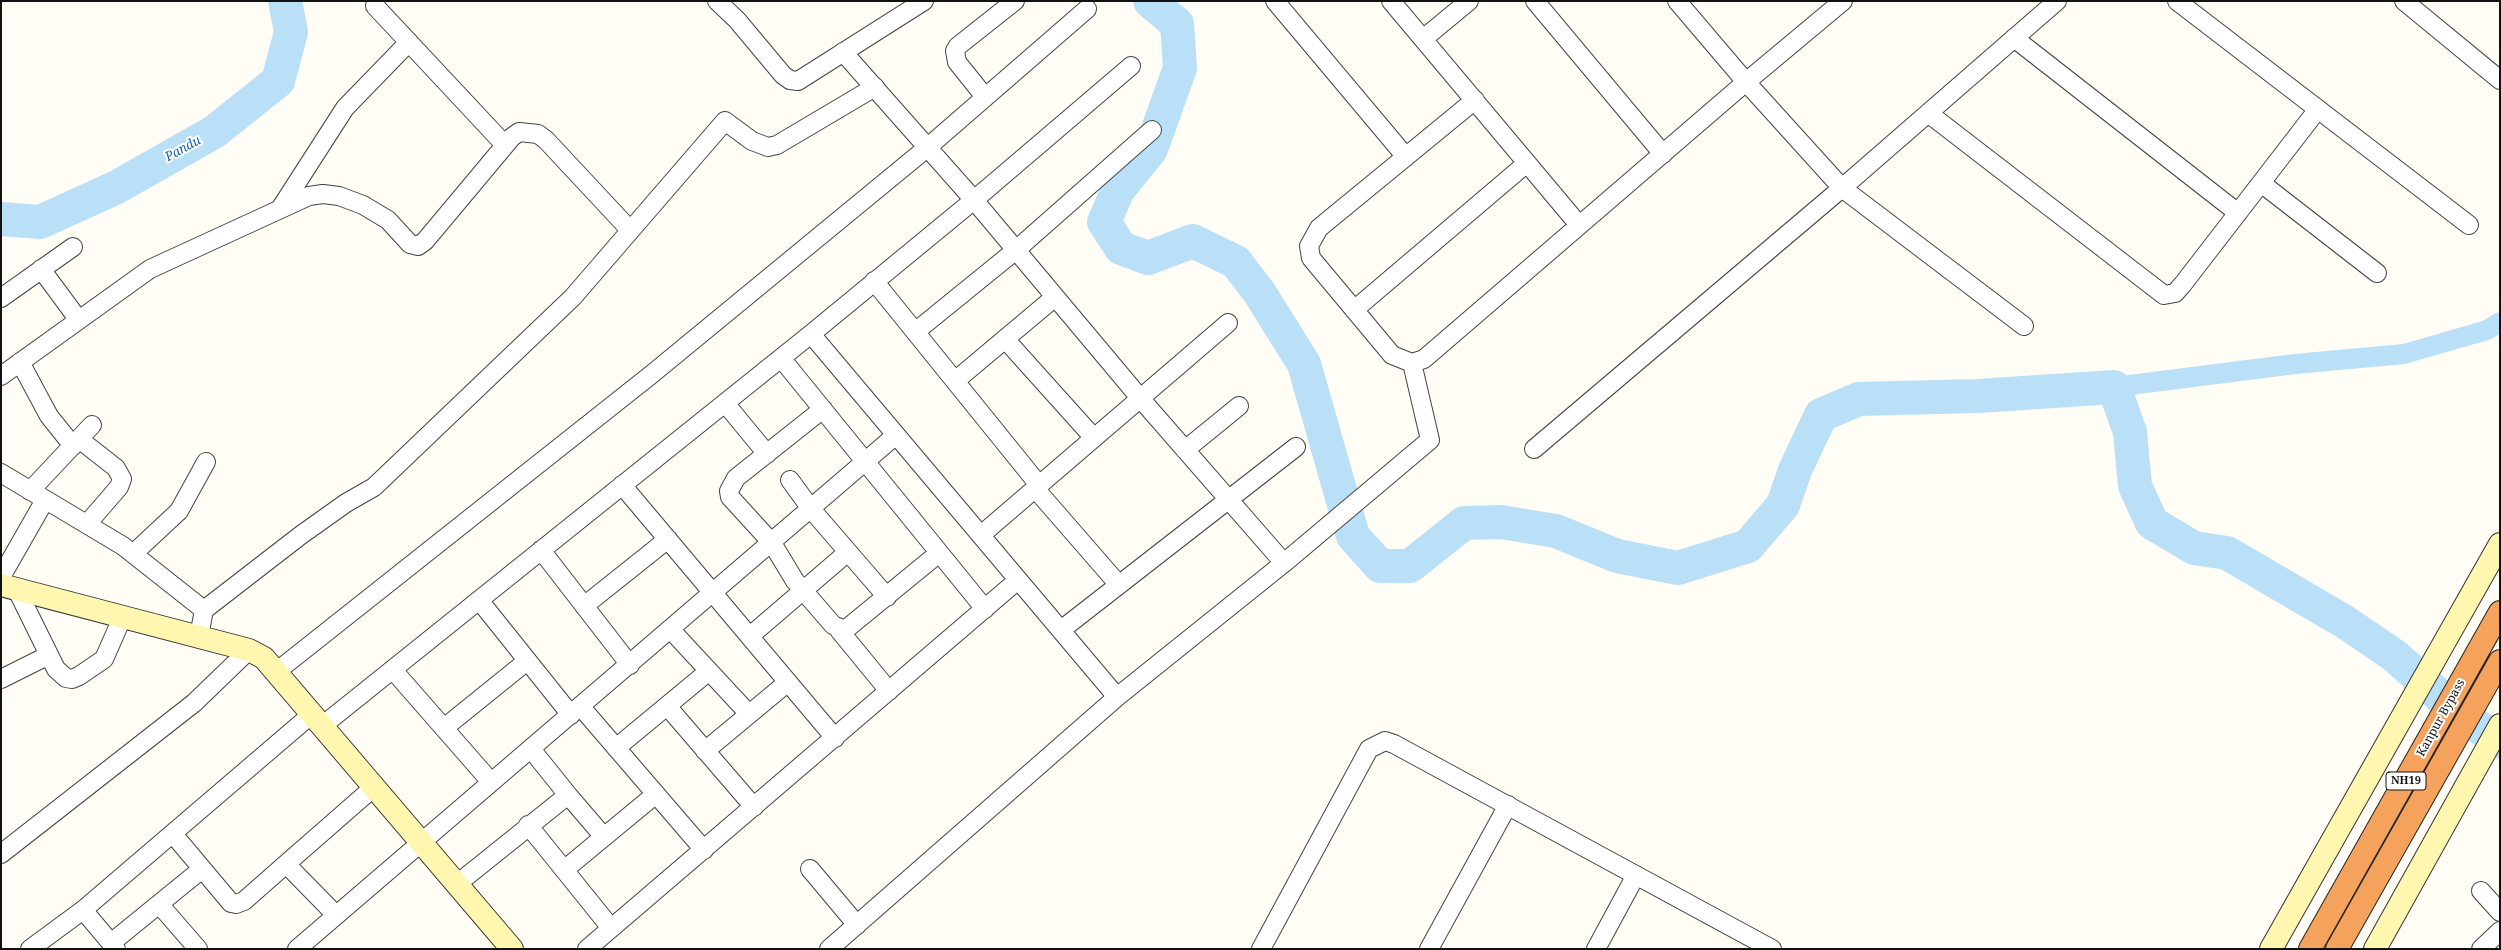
<!DOCTYPE html>
<html>
<head>
<meta charset="utf-8">
<style>
  body { margin:0 }
  #map { position:relative; width:2501px; height:950px; overflow:hidden; background:#fffdf5; font-family:"Noto Serif",serif }
  canvas { display:block }
  .frame { position:absolute; inset:0; border:2px solid #111; pointer-events:none }
</style>
</head>
<body>
<div id="map">
<canvas width="2501" height="950"></canvas>
<div class="frame"></div>
</div>
<script>
const g = document.querySelector('canvas').getContext('2d');
g.lineJoin = 'round';
const poly = rows => new Path2D(rows.map(r => 'M' + r).join(''));
function trace(path, color, width, dash) { g.strokeStyle = color; g.lineWidth = width; g.lineCap = dash ? 'butt' : 'round'; g.setLineDash(dash || []); g.stroke(path); }
function write(font, color, halo, rows, align = 'center') {
  g.font = font + ' "Noto Serif",serif'; g.lineWidth = 4; g.setLineDash([]); g.textBaseline = 'middle'; g.strokeStyle = halo; g.fillStyle = color; for (const [text, x, y, turn = 0] of rows) {
    g.save(); g.translate(x, y); g.rotate((+turn || 0) * Math.PI / 180); g.textAlign = isNaN(turn) ? turn : align; if (halo) g.strokeText(text, 0, 0); g.fillText(text, 0, 0); g.restore();
  }
}
trace(poly([
  [2114,387,2295,364,2404,354,2487,330,2500,322]
]), '#b9e0f7', 20);
trace(poly([
  [1150,1,1177,24,1180,68,1151,149,1118,190,1104,222,1121,248,1148,258,1193,241,1236,262,1259,292,1304,364,1353,536,1380,566,1410,566,1464,523,1501,522,1556,531,1617,556,1678,568,1748,546,1783,505,1795,470,1821,415,1859,399,1978,396,2114,387,2130,432,2135,486,2152,523,2194,548,2227,553,2345,622,2395,656,2463,717,2500,741],
  [1,219,40,222,115,188,214,132,278,81,291,32,285,1]
]), '#b9e0f7', 34);
const street = poly([
  [717,1,737,20,783,75,790,80,798,81,924,1],
  [1275,1,1406,157],
  [1391,1,1579,225],
  [1535,1,1663,154],
  [1677,1,1746,82,1843,1],
  [2177,1,2469,225],
  [2404,1,2500,80],
  [375,6,505,145],
  [2014,38,2238,213],
  [1423,39,1469,1],
  [843,52,974,200,1140,398,1284,563],
  [985,97,957,62,955,51,958,46,1015,1],
  [1475,100,1319,228,1309,246,1311,258,1392,355,1412,363,1424,359,1746,82,1842,188,2057,1],
  [1928,113,2164,295,2175,293,2183,284,2318,109],
  [2261,183,2377,273],
  [280,209,345,108,409,42],
  [41,269,78,319],
  [874,281,1039,485,1039,493,1119,585],
  [1,298,73,247],
  [1354,310,1527,163],
  [915,332,1016,250,1152,130],
  [811,334,1117,697],
  [1005,339,1094,438],
  [781,358,985,609],
  [20,362,49,416,73,446],
  [1,376,150,269,309,196,323,194,339,196,363,205,388,220,410,244,418,246,425,241,512,137,519,132,538,134,546,140,630,230],
  [955,381,1055,297],
  [725,403,767,454],
  [823,409,736,478,729,491,730,497,772,543,795,581,833,625,845,630,939,553],
  [79,439,116,468,122,479,119,487,87,524],
  [1534,449,1842,188,2024,326],
  [1185,450,1239,406],
  [1,473,123,546,204,610,199,636],
  [790,480,811,509,887,597],
  [622,485,835,738],
  [30,491,92,425],
  [981,535,1228,323],
  [541,550,630,665],
  [134,553,179,511,206,462],
  [1,577,45,500],
  [16,588,56,669,66,678,72,679,79,676,104,659,123,616],
  [479,600,571,715],
  [584,606,668,539],
  [204,610,301,535,346,503,374,487,573,297,725,121,752,141,768,147,777,145,875,87],
  [671,630,749,714],
  [839,630,889,691],
  [1061,630,1296,447],
  [750,636,848,552],
  [393,670,491,782],
  [276,672,652,374,928,147,1087,9],
  [1,679,49,655],
  [667,706,754,807],
  [581,707,704,850],
  [322,726,811,334,974,200,1131,66],
  [444,728,527,661],
  [616,748,709,671],
  [531,749,568,795],
  [705,751,788,682],
  [528,825,611,928],
  [173,834,231,903,236,904,244,901,286,864,336,915],
  [1,854,194,703,249,650],
  [286,864,374,787],
  [810,869,857,925],
  [564,870,656,794],
  [457,884,568,795,604,837],
  [2481,891,2500,912],
  [159,904,198,949],
  [83,910,116,949],
  [111,943,202,869],
  [30,949,83,910,312,714],
  [297,949,896,435],
  [587,949,1018,580],
  [829,949,1117,697,1284,563,1430,440,1412,363],
  [1261,949,1369,749,1385,741,1394,744,1772,949],
  [1429,949,1508,805],
  [1596,949,1636,875],
  [2481,949,2500,931]
]);
const secondary = poly([
  [1,585,249,650,264,658,512,949],
  [2271,949,2500,544],
  [2375,949,2500,725]
]);
const highway = poly([
  [2310,949,2500,612],
  [2337,949,2500,661]
]);
trace(street, '#444', 20);
trace(secondary, '#333', 24);
trace(highway, '#222', 24);
trace(street, '#fff', 18);
trace(secondary, '#fff6b0', 22);
trace(highway, '#f5a25d', 22);
for (const [x, y, w] of [
  [2406,781,40]
]) { const box = new Path2D(); box.roundRect(x - w / 2, y - 9, w, 18, 3); g.fillStyle = '#fff'; g.fill(box); trace(box, '#111', 1); }
write('bold 11px', '#111', null, [
  ["NH19",2406,781]
]);
write('12px', '#111', '#fff', [
  ["Kanpur Bypass",2441,718,-61]
]);
write('italic 13px', '#1768a6', '#fff', [
  ["Pandu",183,149,-29]
]);
</script>
</body>
</html>
